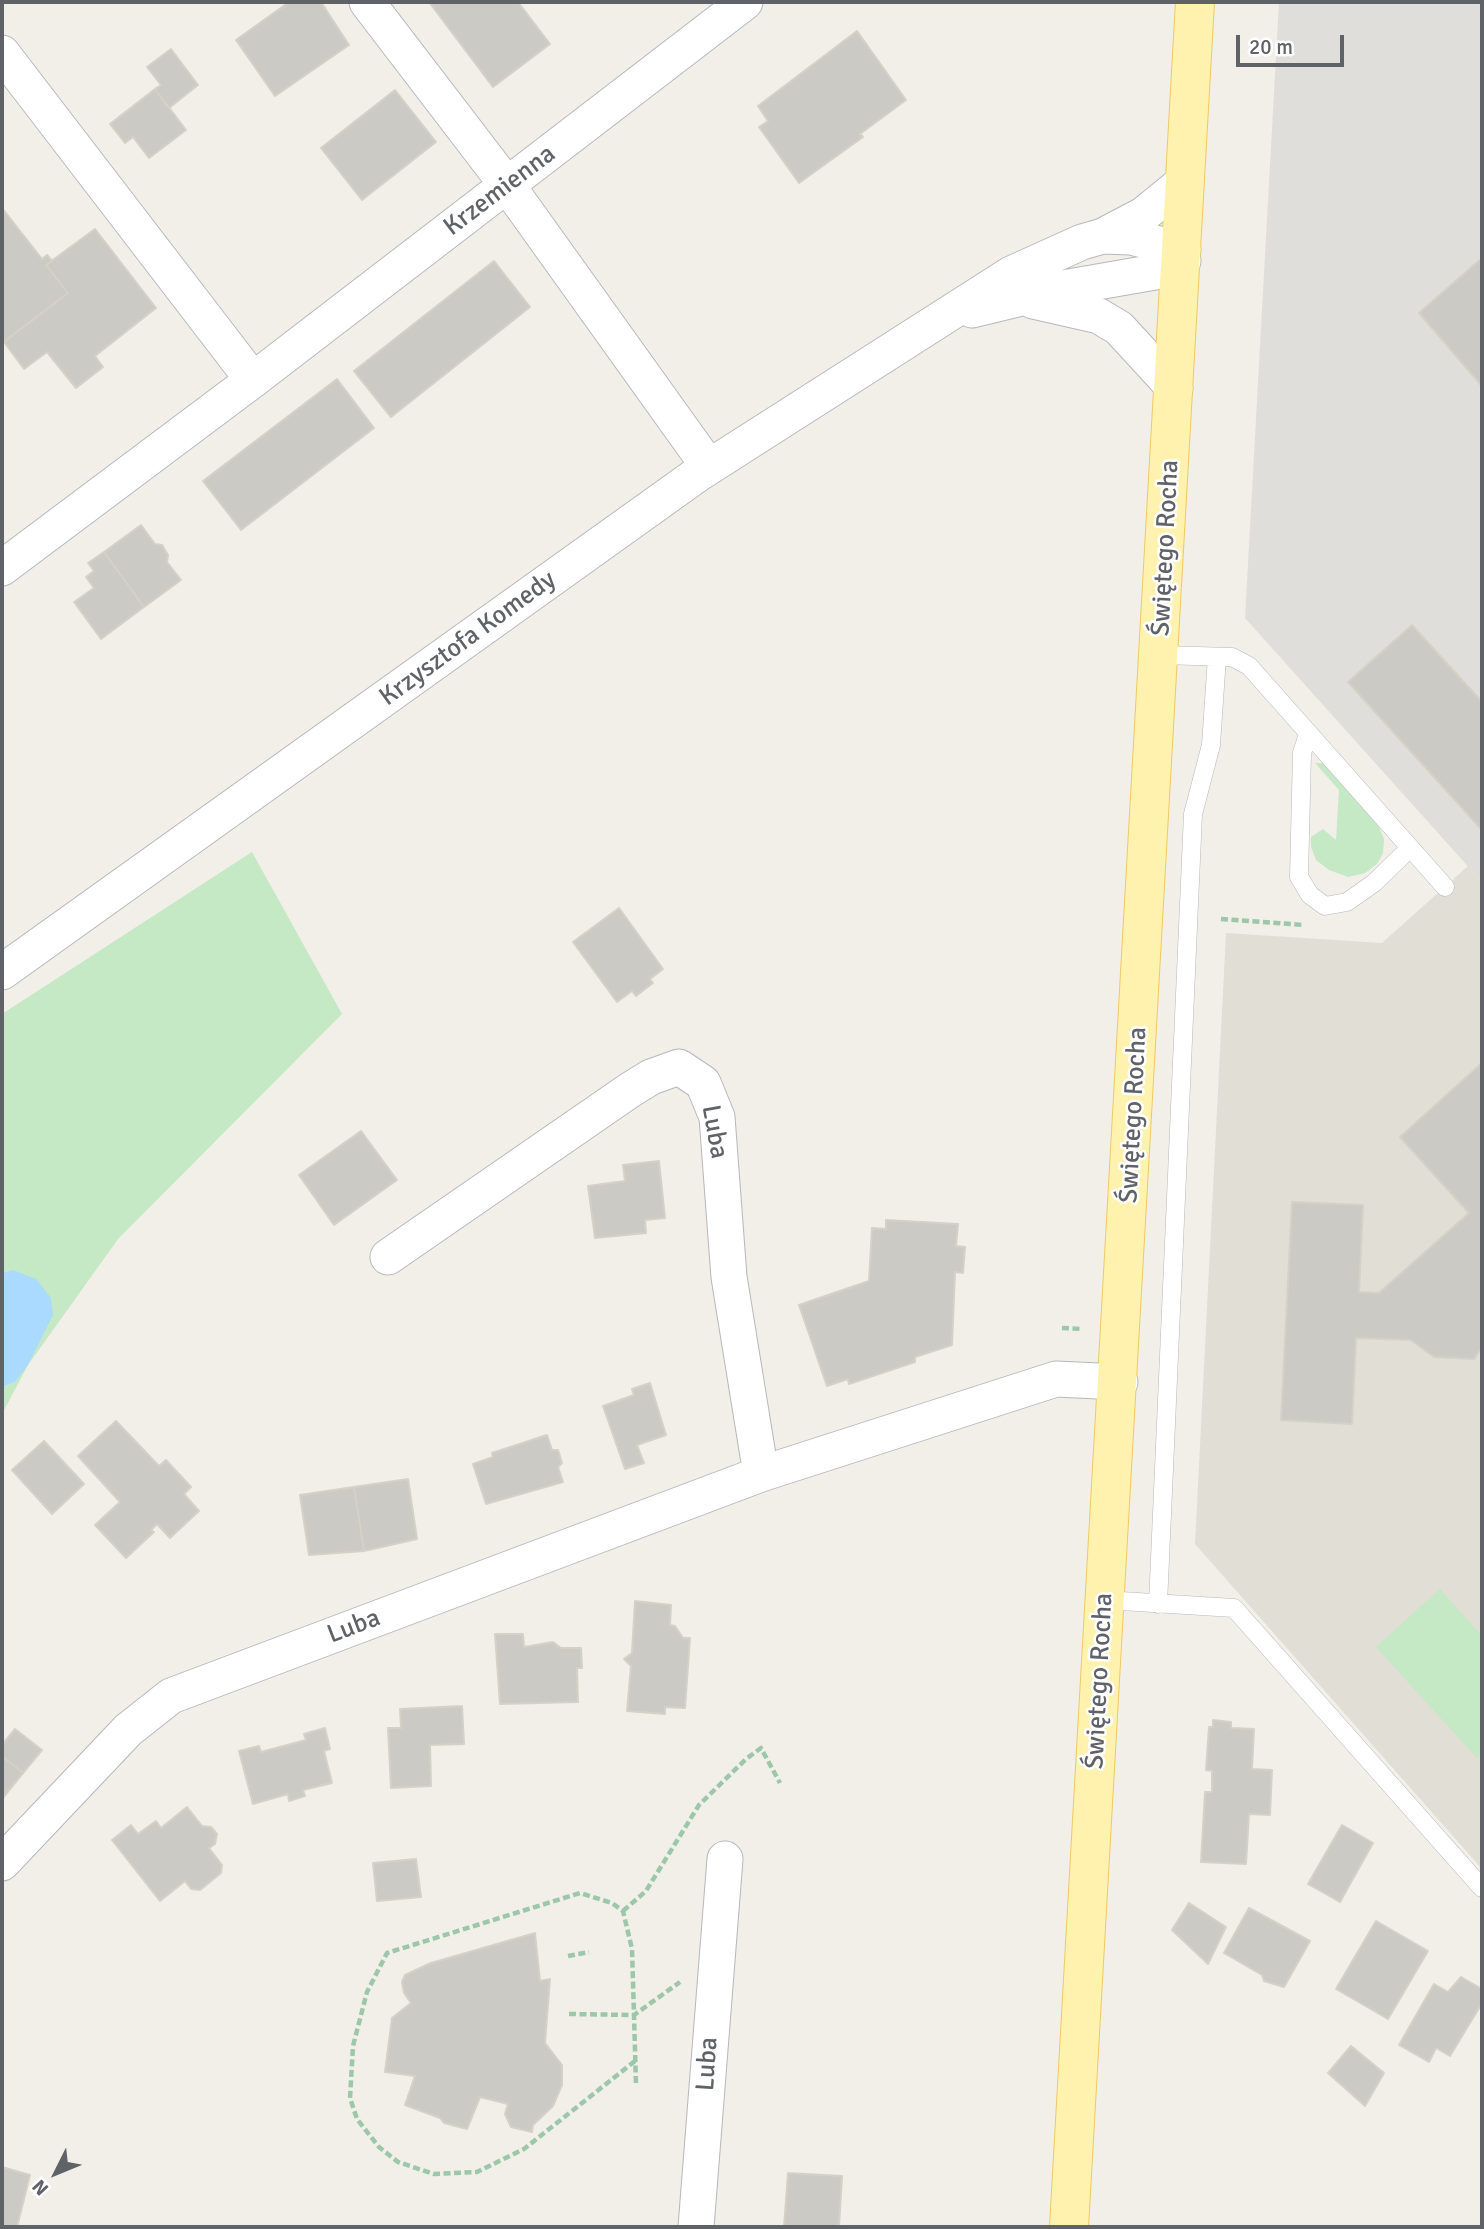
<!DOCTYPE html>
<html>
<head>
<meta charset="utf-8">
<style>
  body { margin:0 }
  #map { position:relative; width:1484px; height:2229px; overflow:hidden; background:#f1efe8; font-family:Signika,sans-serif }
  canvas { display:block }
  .frame { position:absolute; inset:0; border:4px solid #5f6368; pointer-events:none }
  .north { position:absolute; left:21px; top:2138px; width:70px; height:70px; -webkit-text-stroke:5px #fff; paint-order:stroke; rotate:227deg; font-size:19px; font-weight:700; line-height:28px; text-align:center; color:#5f6368 }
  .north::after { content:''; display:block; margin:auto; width:24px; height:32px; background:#5f6368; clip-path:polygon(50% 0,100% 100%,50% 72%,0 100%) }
  .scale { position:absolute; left:1236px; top:35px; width:108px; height:32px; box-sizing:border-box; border:4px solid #5f6368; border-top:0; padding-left:9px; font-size:21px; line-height:24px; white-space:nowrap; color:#5f6368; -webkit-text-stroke:5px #fff; paint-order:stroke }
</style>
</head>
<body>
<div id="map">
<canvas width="1484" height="2229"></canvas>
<div class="frame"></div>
<div class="north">N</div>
<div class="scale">20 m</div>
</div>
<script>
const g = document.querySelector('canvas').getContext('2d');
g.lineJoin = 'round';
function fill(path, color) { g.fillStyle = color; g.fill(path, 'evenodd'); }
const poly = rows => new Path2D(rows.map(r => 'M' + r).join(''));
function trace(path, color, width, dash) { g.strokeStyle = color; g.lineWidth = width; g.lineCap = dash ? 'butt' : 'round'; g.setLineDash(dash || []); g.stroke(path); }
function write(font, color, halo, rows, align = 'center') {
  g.font = font + ' Signika,sans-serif'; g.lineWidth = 5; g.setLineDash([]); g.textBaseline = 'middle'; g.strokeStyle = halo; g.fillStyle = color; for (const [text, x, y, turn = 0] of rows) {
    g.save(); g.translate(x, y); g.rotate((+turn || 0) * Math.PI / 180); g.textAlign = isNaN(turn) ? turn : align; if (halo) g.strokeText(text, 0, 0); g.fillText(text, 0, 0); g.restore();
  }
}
fill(poly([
  [1279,2,1482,2,1482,882,1245,618]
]), '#e0deda');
fill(poly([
  [1468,866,1482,882,1482,1869,1195,1544,1226,933,1382,943]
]), '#e1ded6');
fill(poly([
  [1315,763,1323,763,1378,825,1384,839,1383,853,1377,864,1365,873,1348,877,1329,870,1316,860,1311,847,1311,837,1323,829,1336,840,1339,790],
  [252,852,342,1014,118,1239,28,1365,2,1414,2,1387,15,1382,14,1270,2,1273,2,1014],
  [1440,1589,1482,1636,1482,1754,1477,1758,1376,1647]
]), '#c5e8c5');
fill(poly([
  [13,1270,36,1279,51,1298,53,1315,28,1365,15,1382,2,1387,2,1273]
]), '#aadaff');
const building = poly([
  [289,2,321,2,349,45,275,96,236,40,289,2],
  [429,2,518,2,550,44,493,87,429,2],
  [857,31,906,100,860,134,863,137,799,183,759,127,768,121,758,106,857,31],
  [171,49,198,85,169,108,155,89,161,85,147,67,171,49],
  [155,89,186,130,149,158,133,137,125,143,110,124,155,89],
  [395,90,436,142,362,200,321,148,395,90],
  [2,208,42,259,47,255,52,261,46,265,68,293,2,343,2,208],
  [95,229,156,308,95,356,103,367,76,388,47,352,24,369,4,342,68,293,46,265,95,229],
  [1482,258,1482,386,1419,313,1482,258],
  [494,261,530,307,391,417,354,371,494,261],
  [337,379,374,428,241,530,203,481,337,379],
  [141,525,155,544,162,545,168,555,167,562,181,580,144,607,104,552,141,525],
  [104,552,144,607,101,639,74,602,94,588,86,577,94,571,88,563,104,552],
  [1412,625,1482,702,1482,830,1348,682,1412,625],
  [619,908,663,969,650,979,653,983,636,996,632,991,617,1002,573,942,619,908],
  [1482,1063,1482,1347,1474,1359,1434,1357,1411,1340,1356,1338,1352,1424,1281,1420,1292,1202,1363,1205,1359,1292,1379,1293,1469,1213,1400,1137,1482,1063],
  [361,1131,397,1180,334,1225,299,1175,361,1131],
  [659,1161,665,1218,645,1220,646,1233,595,1238,588,1186,625,1181,623,1165,659,1161],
  [886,1220,958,1224,956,1246,965,1247,963,1273,955,1272,952,1345,915,1357,915,1362,849,1384,848,1379,827,1386,799,1305,869,1281,872,1228,886,1229,886,1220],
  [650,1383,666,1435,637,1445,644,1463,625,1469,603,1406,634,1395,632,1389,650,1383],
  [116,1421,159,1466,166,1460,191,1487,184,1494,199,1511,170,1538,157,1524,151,1530,154,1532,126,1558,95,1525,120,1502,78,1456,116,1421],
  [547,1435,552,1450,558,1450,562,1463,558,1467,563,1482,486,1504,473,1464,493,1457,492,1453,547,1435],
  [44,1441,84,1484,52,1514,12,1470,44,1441],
  [408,1479,417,1539,364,1551,354,1487,408,1479],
  [354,1487,364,1551,309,1555,300,1495,354,1487],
  [635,1601,671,1605,670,1625,675,1626,683,1638,690,1638,685,1708,665,1707,665,1714,627,1711,631,1666,624,1659,632,1653,635,1601],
  [495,1634,523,1634,524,1647,553,1642,561,1648,581,1648,582,1668,577,1668,578,1702,500,1704,495,1634],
  [462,1706,464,1744,430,1745,431,1786,391,1788,388,1728,401,1728,400,1709,462,1706],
  [1213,1720,1231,1722,1231,1728,1254,1729,1252,1769,1272,1770,1270,1815,1249,1814,1246,1864,1201,1862,1205,1792,1212,1792,1212,1771,1206,1770,1209,1727,1213,1727,1213,1720],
  [325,1728,330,1749,324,1751,332,1783,303,1790,305,1796,289,1801,288,1794,253,1804,239,1751,259,1746,261,1752,306,1740,304,1734,325,1728],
  [15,1729,42,1750,23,1773,2,1756,2,1745,15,1729],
  [2,1756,23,1773,2,1799,2,1756],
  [187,1807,202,1826,211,1827,217,1834,215,1844,209,1848,222,1865,221,1873,200,1890,191,1889,185,1881,160,1901,112,1840,131,1825,138,1834,156,1821,161,1828,187,1807],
  [1342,1825,1373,1843,1340,1902,1308,1884,1342,1825],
  [416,1859,421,1897,377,1901,373,1863,416,1859],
  [1189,1903,1226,1927,1208,1964,1172,1930,1189,1903],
  [1249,1908,1310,1941,1284,1987,1264,1981,1262,1975,1224,1953,1249,1908],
  [1376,1921,1428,1951,1388,2019,1336,1989,1376,1921],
  [535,1933,540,1981,550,1979,545,2043,562,2065,562,2085,553,2106,533,2125,532,2132,511,2127,505,2114,508,2104,480,2097,467,2129,444,2123,440,2118,405,2105,415,2076,385,2072,392,2018,411,2003,404,1993,402,1982,405,1975,431,1963,535,1933],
  [1461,1977,1482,1989,1482,2003,1450,2056,1436,2048,1429,2062,1399,2045,1434,1984,1448,1992,1461,1977],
  [1351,2046,1384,2073,1365,2106,1328,2073,1351,2046],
  [2,2167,30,2175,17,2227,2,2227,2,2167],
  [788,2173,842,2176,839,2227,784,2227,788,2173]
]);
fill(building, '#cccac5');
trace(building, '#d6d1c6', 2);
const service = poly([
  [1160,655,1232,657,1249,666,1445,887],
  [1308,734,1302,753,1299,877,1310,895,1325,906,1347,902,1374,883,1410,848],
  [1105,1600,1234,1608,1482,1888],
  [1158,1604,1193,814,1211,745,1217,657]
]);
const minor = poly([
  [367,2,507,185,709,467],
  [2,53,253,380],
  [1103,236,1143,215,1186,180],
  [1033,301,1099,316,1119,328,1175,389],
  [972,310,1063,288,1155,272,1183,261],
  [2,568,253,380,745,2],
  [2,972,698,474,1011,274,1082,242,1103,236,1131,237,1183,250],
  [388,1257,630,1090,651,1077,679,1067,703,1083,717,1117,729,1277,761,1474],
  [2,1863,128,1730,171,1696,761,1474,1056,1379,1120,1382],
  [696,2227,725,1859]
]);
const primary = poly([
  [1069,2227,1195,2]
]);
trace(service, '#b5b8bc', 19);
trace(minor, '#b5b8bc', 37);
trace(primary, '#f2c960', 40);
trace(poly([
  [1221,919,1303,925],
  [1062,1328,1082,1329],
  [623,1911,646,1891,699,1805,746,1759,761,1748,780,1783],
  [568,1956,589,1952],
  [569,2014,634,2015,680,1982],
  [635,2061,524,2149,477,2172,434,2174,398,2162,379,2147,357,2119,350,2098,353,2046,367,1992,387,1953,580,1893,612,1903,623,1911,632,1949,634,2015,636,2085]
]), '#9cc7a9', 4.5, [7, 3.5]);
trace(service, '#fff', 18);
trace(minor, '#fff', 35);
trace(primary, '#fff2af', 38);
write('26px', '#5f6368', '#fff', [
  ["Krzemienna",500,191,-37],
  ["Świętego Rocha",1166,548,-87],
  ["Krzysztofa Komedy",468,639,-36],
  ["Świętego Rocha",1134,1115,-87],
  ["Luba",714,1132,80],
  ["Luba",354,1627,-21],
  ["Świętego Rocha",1100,1681,-87],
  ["Luba",708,2064,-86]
]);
</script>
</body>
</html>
